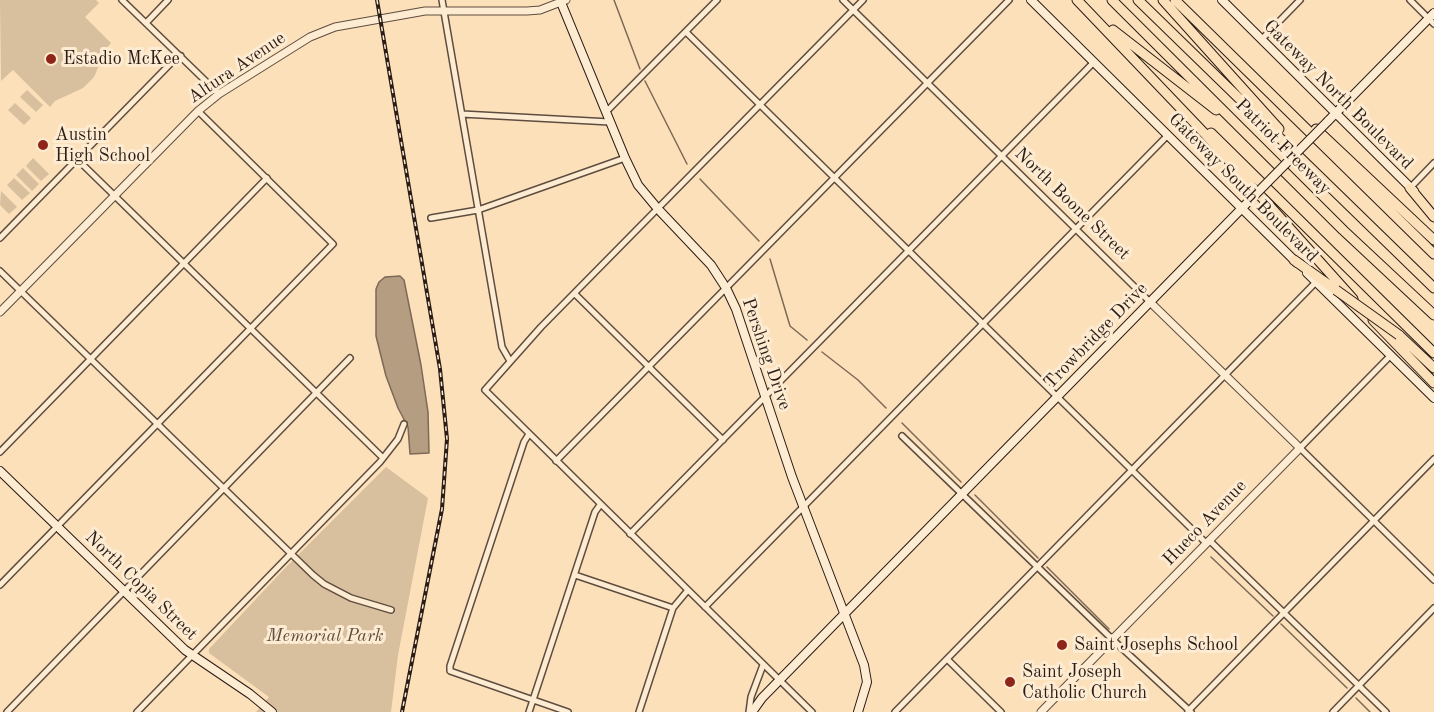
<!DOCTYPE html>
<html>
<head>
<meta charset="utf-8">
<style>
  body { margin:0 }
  canvas { display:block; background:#fce0ba }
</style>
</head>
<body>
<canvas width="1434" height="712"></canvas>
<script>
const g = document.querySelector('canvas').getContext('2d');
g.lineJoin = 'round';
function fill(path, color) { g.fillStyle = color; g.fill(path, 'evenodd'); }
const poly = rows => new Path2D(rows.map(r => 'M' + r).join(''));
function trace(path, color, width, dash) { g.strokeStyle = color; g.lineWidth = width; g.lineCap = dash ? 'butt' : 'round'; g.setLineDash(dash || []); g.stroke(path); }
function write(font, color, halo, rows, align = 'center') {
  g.font = font + ' "Old Standard TT",serif'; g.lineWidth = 6; g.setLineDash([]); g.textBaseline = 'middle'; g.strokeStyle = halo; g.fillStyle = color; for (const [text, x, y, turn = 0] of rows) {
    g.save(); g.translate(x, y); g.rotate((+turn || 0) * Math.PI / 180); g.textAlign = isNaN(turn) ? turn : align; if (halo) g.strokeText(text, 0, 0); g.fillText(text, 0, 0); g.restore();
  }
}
fill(poly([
  [0,0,96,0,99,3,85,17,111,43,106,49,94,77,83,88,55,101,50,107,13,70,1,81],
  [27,90,43,105,36,112,20,97],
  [15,103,31,118,24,125,8,110],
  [33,158,49,174,41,181,26,166],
  [23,168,39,184,32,191,16,175],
  [14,178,30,193,22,200,7,185],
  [1,191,17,207,9,214,0,205],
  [386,467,428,498,398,655,391,712,256,712,269,697,209,653,209,649,287,566]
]), '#d8bf9e');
const water = poly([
  [400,276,404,280,421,365,428,412,429,453,410,454,408,427,398,408,386,376,376,336,376,289,379,282,385,277,400,276]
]);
fill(water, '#b59d82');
trace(water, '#7d6957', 1.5);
trace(poly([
  [614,0,640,69],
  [645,81,687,164],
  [700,179,759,241],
  [770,259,790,326,807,340],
  [822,352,858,380,886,408],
  [902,423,961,482],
  [975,495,1038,558],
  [1211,557,1273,616],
  [1047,567,1109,629],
  [1281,624,1347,688],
  [1356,698,1370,712]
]), '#7d6957', 1.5);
const minor = poly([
  [122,0,219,94],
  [442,0,502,347,510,361],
  [843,0,1150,302],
  [1410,0,1434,24],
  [146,23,168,0],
  [686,32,1206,543],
  [1262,39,1300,0],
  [606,112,717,0],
  [462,114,610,122],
  [77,159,382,457],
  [1410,188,1434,163],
  [431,218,478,210,625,158],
  [0,238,175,59,181,56],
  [0,271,313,575,324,584,351,598,391,610],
  [575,294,723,440],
  [1391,355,1300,448,1434,580],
  [529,434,524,442,450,666,450,671,568,712],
  [902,436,1112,639,1191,712],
  [0,452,267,178],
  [556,461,1009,0],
  [630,534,1094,62],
  [1209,540,1386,712],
  [575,575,673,608],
  [0,585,333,244,198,111],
  [705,607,1168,135],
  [947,659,1001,712],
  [1188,711,1434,459],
  [7,712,350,358],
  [137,712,380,462,398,439,404,424],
  [529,712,595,512,600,505],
  [639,712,673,608,688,590],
  [749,712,751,697,763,665],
  [812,712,485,390,541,327,863,0],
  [895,712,1316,282],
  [1333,712,1434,608]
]);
const tertiary = poly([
  [0,312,198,111,219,94,310,37,335,27,425,11,527,11,540,10,566,0],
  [1041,712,1300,448,1150,302]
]);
const secondary = poly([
  [560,0,625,158,638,185,658,209,711,265,726,288,736,309,792,477,864,665,867,682,858,712],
  [1031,0,1297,263],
  [1222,0,1414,191],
  [1328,121,1434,13],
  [1307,273,1434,398],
  [0,471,185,650,250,694,272,712],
  [752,712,762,698,1249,201]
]);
const motorway = poly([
  [1077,0,1206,135,1353,299],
  [1112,0,1343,230,1434,315],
  [1138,0,1434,288],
  [1163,0,1279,129],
  [1175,0,1434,254],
  [1113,30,1216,110],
  [1316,129,1434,240],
  [1211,133,1434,353],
  [1410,188,1434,217],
  [1294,260,1336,290],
  [1373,320,1434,383],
  [1399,335,1434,368]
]);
trace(minor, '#5e4d3f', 8);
trace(tertiary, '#5e4d3f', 9);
trace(secondary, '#2a1c16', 10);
trace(motorway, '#2a1c16', 11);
trace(minor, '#fdebd2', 5);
trace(tertiary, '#fdebd2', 7);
trace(secondary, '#fdebd2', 8);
trace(motorway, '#fce0ba', 9);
const rail = poly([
  [377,0,440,369,447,439,442,509,402,712]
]);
trace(rail, '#2a1c16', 4);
trace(rail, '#fdebd2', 1.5, [4.5]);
const secondaryBridge = poly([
  [1249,201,1328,121]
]);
const motorwayBridge = poly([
  [1336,290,1399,335]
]);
trace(secondaryBridge, '#2a1c16', 10, []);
trace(motorwayBridge, '#2a1c16', 11, []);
trace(secondaryBridge, '#fdebd2', 8);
trace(motorwayBridge, '#fce0ba', 9);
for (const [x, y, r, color] of [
  [51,59,6,"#8f2418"],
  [43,145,6,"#8f2418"],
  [1062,645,6,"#8f2418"],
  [1010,682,6,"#8f2418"]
]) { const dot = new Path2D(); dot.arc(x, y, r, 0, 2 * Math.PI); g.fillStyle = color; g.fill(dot); trace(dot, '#fdebd2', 2); }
write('18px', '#2a1c16', '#fdebd2', [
  ["Estadio McKee",63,59],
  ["Austin",55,135],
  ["High School",55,156],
  ["Saint Josephs School",1074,645],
  ["Saint Joseph",1022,672],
  ["Catholic Church",1022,693]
], 'left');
write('18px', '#2a1c16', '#fdebd2', [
  ["Altura Avenue",237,68,-34],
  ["Gateway North Boulevard",1338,95,45],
  ["Patriot Freeway",1283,147,45],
  ["Gateway South Boulevard",1243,188,45],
  ["North Boone Street",1072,204,44],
  ["Trowbridge Drive",1096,336,-46],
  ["Pershing Drive",766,354,71],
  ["Hueco Avenue",1205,523,-46],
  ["North Copia Street",141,586,44]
]);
write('italic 18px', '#5e4d3f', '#fdebd2', [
  ["Memorial Park",325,636]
]);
</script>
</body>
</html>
